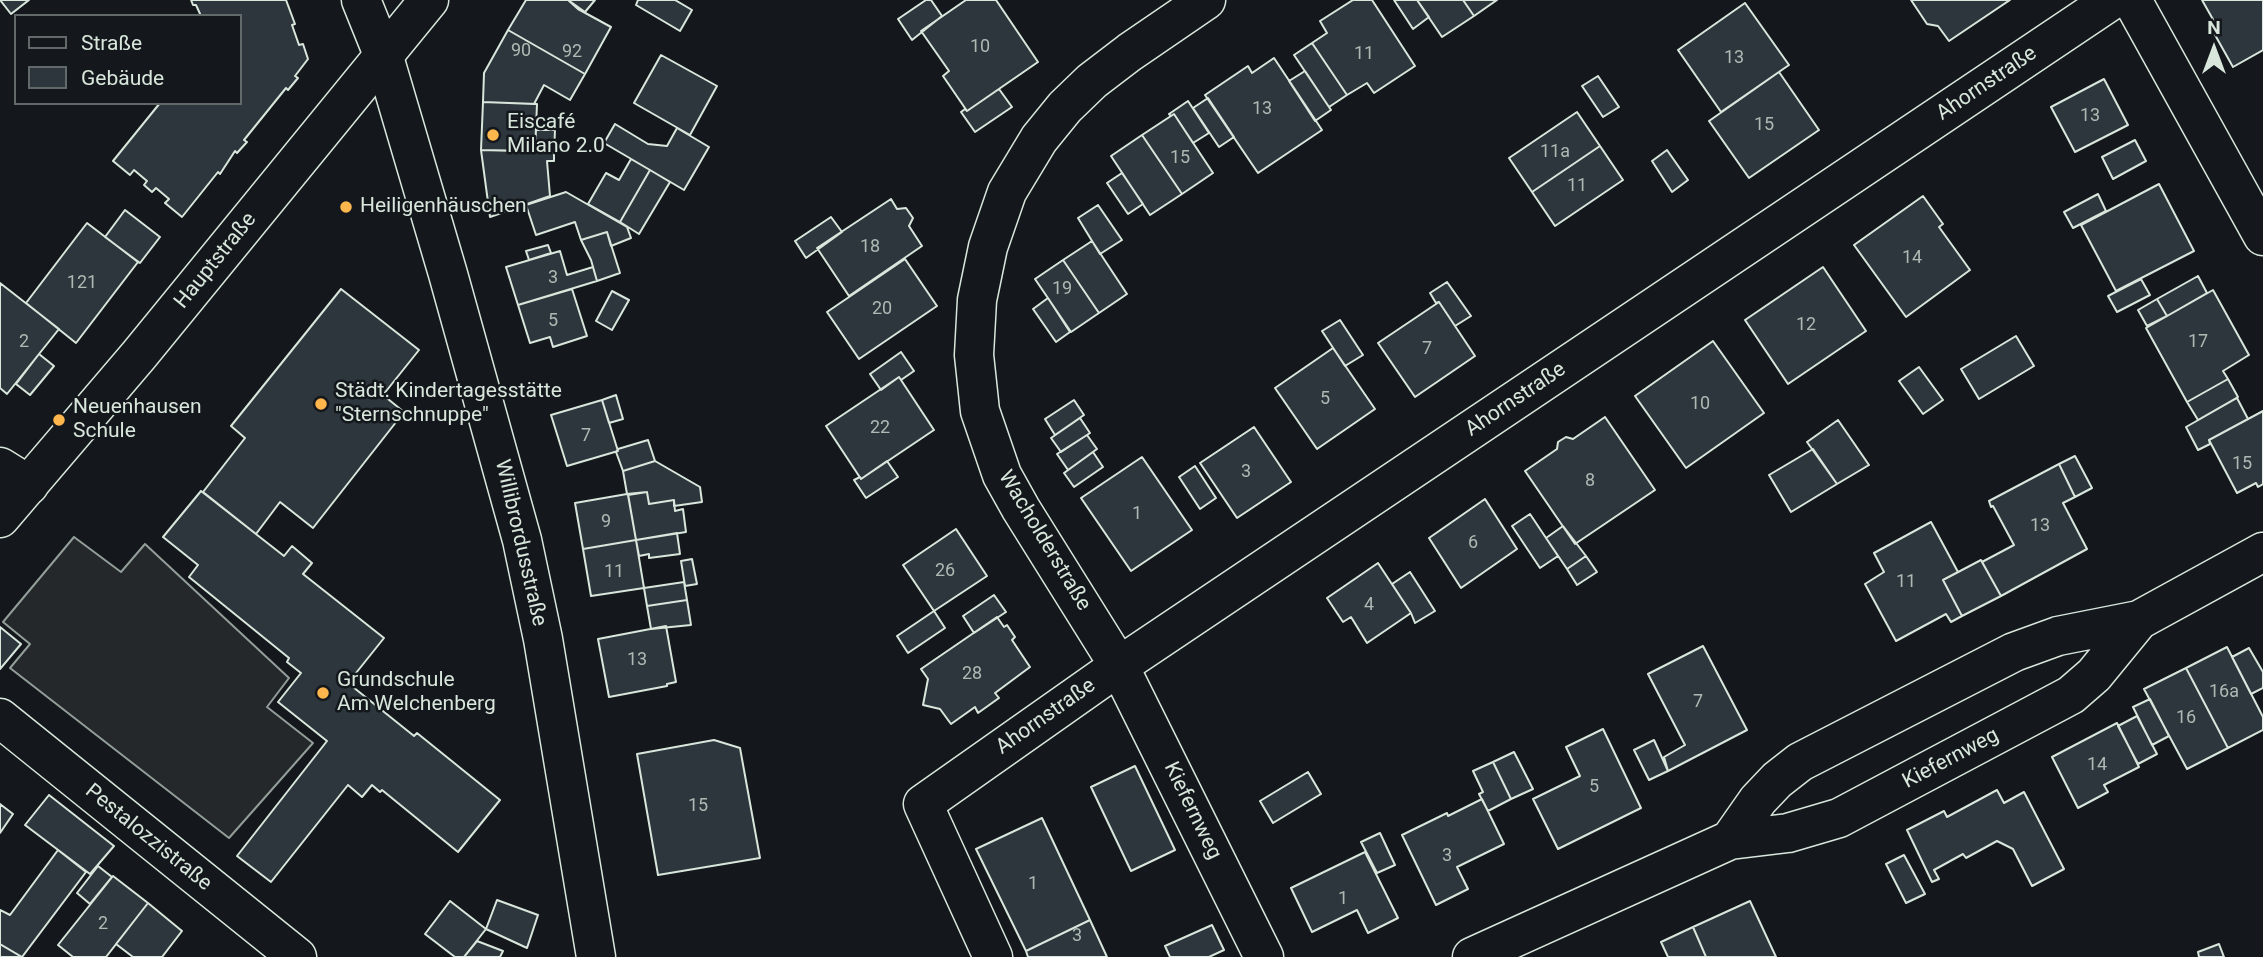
<!DOCTYPE html>
<html>
<head>
<meta charset="utf-8">
<style>
  body { margin:0 }
  #map { position:relative; width:2263px; height:957px; overflow:hidden; background:#14181c; font-family:Roboto,sans-serif }
  canvas { display:block }
  .legend { position:absolute; left:14px; top:14px; width:228px; height:91px; box-sizing:border-box; background:#14181c; border:2px solid #626a69; margin:0; padding:9px 12px; list-style:none; font-size:21px; color:#d8e6dc }
  .legend li { display:flex; align-items:center; gap:14px; height:35px }
  .legend b { width:35px; border:2px solid #626a69 }
  .north { position:absolute; left:2179px; top:14px; width:70px; height:70px; -webkit-text-stroke:5px #14181c; paint-order:stroke; rotate:0deg; font-size:19px; font-weight:700; line-height:28px; text-align:center; color:#d8e6dc }
  .north::after { content:''; display:block; margin:auto; width:24px; height:32px; background:#d8e6dc; clip-path:polygon(50% 0,100% 100%,50% 72%,0 100%) }
</style>
</head>
<body>
<div id="map">
<canvas width="2263" height="957"></canvas>
<ul class="legend">
<li><b style="height:9px;background:#14181c"></b>Straße</li>
<li><b style="height:19px;background:#2c363c"></b>Gebäude</li>
</ul>
<div class="north">N</div>
</div>
<script>
const g = document.querySelector('canvas').getContext('2d');
g.lineJoin = 'round';
function fill(path, color) { g.fillStyle = color; g.fill(path, 'evenodd'); }
const poly = rows => new Path2D(rows.map(r => 'M' + r).join(''));
function trace(path, color, width, dash) { g.strokeStyle = color; g.lineWidth = width; g.lineCap = dash ? 'butt' : 'round'; g.setLineDash(dash || []); g.stroke(path); }
function write(font, color, halo, rows, align = 'center') {
  g.font = font + ' Roboto,sans-serif'; g.lineWidth = 5; g.setLineDash([]); g.textBaseline = 'middle'; g.strokeStyle = halo; g.fillStyle = color; for (const [text, x, y, turn = 0] of rows) {
    g.save(); g.translate(x, y); g.rotate((+turn || 0) * Math.PI / 180); g.textAlign = isNaN(turn) ? turn : align; if (halo) g.strokeText(text, 0, 0); g.fillText(text, 0, 0); g.restore();
  }
}
const parking = poly([
  [74,537,121,572,145,544,289,678,267,707,313,743,229,838,10,668,30,644,3,622,74,537]
]);
fill(parking, '#24282b');
trace(parking, '#939e99', 2);
const building = poly([
  [0,0,29,0,11,14,0,0],
  [191,0,286,0,295,24,292,25,299,45,303,44,308,59,295,76,298,78,288,90,286,88,244,140,247,142,237,153,235,151,220,174,218,172,182,217,165,203,169,199,156,188,152,192,144,185,147,181,134,170,130,175,113,161,160,103,240,103,240,16,201,16,196,5,193,5,191,0],
  [526,0,568,0,578,9,611,27,585,74,508,30,526,0],
  [568,0,595,0,585,12,568,0],
  [638,0,675,0,692,10,680,31,636,5,638,0],
  [926,0,931,0,942,16,912,40,898,19,926,0],
  [966,0,996,0,1038,62,967,111,943,76,949,71,921,31,966,0],
  [1353,0,1372,0,1415,66,1374,93,1367,83,1347,95,1312,43,1327,33,1320,21,1353,0],
  [1394,0,1417,0,1429,17,1413,29,1394,0],
  [1417,0,1463,0,1474,16,1442,37,1417,0],
  [1463,0,1497,0,1474,16,1463,0],
  [1911,0,2010,0,1949,41,1938,26,1927,24,1911,0],
  [2202,0,2263,0,2263,50,2233,67,2210,26,2215,23,2202,0],
  [1745,3,1789,65,1721,112,1678,50,1745,3],
  [508,30,585,74,570,100,544,85,534,104,483,102,484,73,508,30],
  [1312,43,1347,95,1329,107,1294,55,1312,43],
  [661,55,717,86,690,135,634,103,661,55],
  [1274,58,1322,130,1258,173,1205,95,1248,66,1252,73,1274,58],
  [1305,71,1331,110,1315,121,1289,81,1305,71],
  [1779,72,1819,130,1749,178,1709,121,1779,72],
  [1598,76,1619,107,1603,117,1582,86,1598,76],
  [2104,79,2128,125,2075,152,2051,107,2104,79],
  [999,89,1012,107,975,132,961,112,965,109,967,111,999,89],
  [1208,98,1234,137,1219,147,1193,108,1208,98],
  [1188,101,1209,133,1193,143,1174,114,1171,116,1169,114,1188,101],
  [483,102,537,104,535,151,481,150,483,102],
  [1577,112,1600,146,1532,192,1509,158,1577,112],
  [1174,114,1213,173,1182,194,1142,135,1174,114],
  [615,124,648,144,667,146,677,128,709,147,684,190,604,143,615,124],
  [536,130,555,130,554,152,535,151,536,130],
  [1142,135,1182,194,1150,215,1111,156,1142,135],
  [2135,140,2146,161,2113,179,2102,157,2135,140],
  [1600,146,1623,180,1555,226,1532,192,1600,146],
  [481,150,554,152,554,161,547,161,550,196,490,217,481,150],
  [1667,150,1688,180,1672,192,1652,161,1667,150],
  [631,159,650,170,620,222,588,204,606,173,619,180,631,159],
  [650,170,670,182,639,234,620,222,650,170],
  [1122,173,1143,204,1128,214,1107,183,1122,173],
  [2159,184,2194,251,2116,291,2081,225,2159,184],
  [566,192,627,227,631,238,611,246,607,232,581,240,575,222,536,235,526,205,566,192],
  [2098,194,2106,211,2073,228,2064,212,2098,194],
  [1923,196,1943,224,1939,227,1970,270,1906,317,1854,245,1923,196],
  [891,199,897,209,906,208,913,218,909,226,922,246,849,296,817,248,891,199],
  [1098,205,1122,240,1100,254,1078,218,1098,205],
  [125,210,160,237,140,263,105,237,125,210],
  [831,217,842,232,806,258,795,241,831,217],
  [87,223,138,262,76,343,26,303,87,223],
  [607,232,620,273,597,281,591,260,581,240,607,232],
  [1092,241,1127,294,1099,313,1063,260,1092,241],
  [548,245,551,253,529,260,526,251,548,245],
  [560,251,567,275,593,267,597,281,518,305,506,267,560,251],
  [905,259,937,306,859,359,827,312,905,259],
  [1063,260,1099,313,1071,332,1035,279,1063,260],
  [1823,267,1866,331,1788,384,1745,320,1823,267],
  [2198,276,2207,293,2167,316,2157,299,2198,276],
  [2141,279,2150,295,2117,312,2108,296,2141,279],
  [1447,282,1471,316,1455,326,1439,302,1436,303,1430,293,1447,282],
  [0,283,59,329,7,394,0,388,0,283],
  [341,289,419,350,383,395,404,412,313,528,280,502,256,534,203,492,245,438,231,426,341,289],
  [572,289,587,336,553,347,550,337,530,343,518,305,572,289],
  [2213,290,2249,355,2223,371,2228,379,2187,402,2146,328,2213,290],
  [612,291,629,300,612,330,596,321,612,291],
  [1048,298,1070,332,1056,342,1033,309,1048,298],
  [2157,299,2167,316,2147,326,2138,310,2157,299],
  [1439,302,1475,356,1415,397,1378,343,1439,302],
  [1340,320,1363,355,1345,366,1322,331,1340,320],
  [2016,336,2034,366,1979,399,1961,369,2016,336],
  [1713,341,1764,413,1686,468,1635,396,1713,341],
  [1333,348,1375,409,1317,449,1275,388,1333,348],
  [901,352,914,371,901,380,899,377,881,390,870,374,901,352],
  [39,354,54,366,30,395,16,384,39,354],
  [1919,367,1943,400,1923,414,1899,381,1919,367],
  [899,377,934,430,861,479,826,426,899,377],
  [2228,379,2238,397,2198,420,2187,402,2228,379],
  [616,395,623,419,609,423,602,400,616,395],
  [2237,398,2248,419,2209,440,2210,444,2198,450,2186,427,2237,398],
  [602,400,618,451,567,466,551,415,602,400],
  [1074,400,1084,415,1055,435,1045,419,1074,400],
  [2263,411,2263,484,2258,487,2256,483,2237,493,2209,440,2263,411],
  [1605,417,1655,490,1575,544,1525,471,1557,449,1558,442,1566,437,1573,439,1605,417],
  [1080,418,1090,433,1061,452,1051,438,1080,418],
  [1838,420,1869,465,1837,484,1807,442,1838,420],
  [1254,427,1291,482,1237,518,1200,463,1254,427],
  [1087,435,1097,449,1068,470,1057,454,1087,435],
  [648,440,655,461,623,471,616,452,618,449,648,440],
  [1813,449,1837,484,1791,512,1769,475,1813,449],
  [1093,452,1103,467,1074,487,1064,473,1093,452],
  [2075,456,2092,488,2075,497,2059,464,2075,456],
  [1142,457,1192,530,1131,571,1081,498,1142,457],
  [655,461,700,487,702,502,674,506,674,500,649,504,647,492,627,494,623,471,655,461],
  [887,461,898,477,866,498,854,480,860,477,861,479,887,461],
  [2059,464,2075,497,2063,503,2087,549,2001,596,1982,562,2014,545,1993,506,1991,507,1989,501,2059,464],
  [1195,466,1216,498,1200,509,1179,477,1195,466],
  [201,491,284,556,292,546,312,563,303,574,384,638,348,683,414,736,417,733,500,800,458,852,382,790,380,792,372,785,362,797,348,785,271,882,237,856,327,741,278,702,301,673,287,662,289,658,189,577,198,565,163,537,201,491],
  [647,492,649,504,674,500,675,511,683,509,686,532,636,540,628,495,647,492],
  [627,494,628,494,636,540,583,549,575,503,627,494],
  [1485,499,1517,549,1461,588,1429,538,1485,499],
  [1530,514,1558,556,1540,568,1512,526,1530,514],
  [1931,522,1958,572,1943,580,1962,616,1951,622,1946,614,1896,641,1865,584,1884,572,1874,553,1931,522],
  [1563,526,1586,556,1567,569,1546,538,1563,526],
  [956,529,987,576,934,611,903,565,956,529],
  [677,533,680,554,649,558,649,554,639,556,636,540,677,533],
  [636,540,644,588,591,596,583,549,636,540],
  [1586,556,1597,572,1577,585,1567,569,1586,556],
  [692,559,697,584,685,586,681,561,692,559],
  [1981,560,2001,596,1962,616,1943,580,1981,560],
  [1378,563,1411,613,1367,643,1351,617,1343,622,1327,598,1378,563],
  [1410,572,1435,611,1415,623,1411,613,1392,584,1410,572],
  [684,582,687,600,647,606,644,588,684,582],
  [994,595,1006,612,974,633,963,616,994,595],
  [687,600,691,625,651,629,647,606,687,600],
  [934,611,945,628,908,653,897,636,934,611],
  [997,617,1004,627,1007,625,1015,637,1012,640,1030,667,995,693,999,698,978,713,975,707,951,724,940,709,923,705,928,679,921,669,997,617],
  [666,626,676,682,667,684,667,686,609,697,598,639,666,626],
  [0,627,21,644,0,669,0,627],
  [1703,646,1747,730,1668,771,1664,757,1685,745,1648,674,1703,646],
  [2227,647,2263,717,2263,730,2228,748,2186,668,2227,647],
  [2249,648,2263,672,2263,688,2251,694,2232,657,2249,648],
  [2186,668,2228,748,2187,769,2144,689,2186,668],
  [2150,699,2169,736,2152,745,2133,707,2150,699],
  [2137,716,2157,754,2138,764,2118,726,2137,716],
  [2117,723,2139,767,2104,785,2108,792,2078,808,2052,757,2117,723],
  [1603,729,1641,808,1558,849,1533,799,1580,776,1566,747,1603,729],
  [714,740,740,748,760,858,658,875,637,754,714,740],
  [1654,740,1668,771,1649,780,1634,750,1654,740],
  [1514,752,1533,789,1511,799,1493,762,1514,752],
  [1493,762,1511,799,1488,811,1479,794,1483,792,1473,771,1493,762],
  [1135,766,1175,850,1131,871,1091,787,1135,766],
  [1308,772,1321,794,1273,823,1260,801,1308,772],
  [1997,790,2004,803,2024,792,2064,869,2032,886,2013,849,1997,841,1966,858,1963,854,1934,870,1939,879,1932,882,1907,830,1944,811,1947,817,1997,790],
  [49,795,114,846,90,874,25,825,49,795],
  [1482,799,1504,844,1457,867,1468,889,1436,905,1402,835,1447,813,1448,816,1482,799],
  [0,804,13,814,0,833,0,804],
  [1042,818,1090,920,1026,951,976,849,1042,818],
  [1380,833,1395,865,1377,873,1361,842,1380,833],
  [58,850,86,872,22,957,0,944,0,910,10,915,58,850],
  [1365,852,1398,918,1368,933,1357,910,1312,932,1291,888,1365,852],
  [1904,855,1925,894,1906,903,1886,864,1904,855],
  [98,866,112,877,90,904,77,893,98,866],
  [113,876,148,903,106,957,73,957,58,945,113,876],
  [497,900,538,915,527,948,486,929,497,900],
  [450,901,486,929,464,957,455,957,425,934,450,901],
  [1750,901,1776,957,1706,957,1693,927,1750,901],
  [148,903,182,931,162,957,133,957,116,944,148,903],
  [1090,920,1107,957,1028,957,1026,951,1090,920],
  [1212,925,1224,950,1209,957,1170,957,1165,946,1212,925],
  [1693,927,1706,957,1668,957,1661,942,1693,927],
  [477,941,503,951,500,957,464,957,477,941],
  [0,944,22,957,0,957,0,944],
  [2219,944,2224,957,2199,957,2198,952,2219,944]
]);
fill(building, '#2c363c');
trace(building, '#d8e6dc', 2);
const street = poly([
  [361,0,384,57,448,274,522,540,543,639,596,957],
  [1206,0,1130,52,1092,81,1065,107,1039,139,1007,192,988,247,977,300,974,355,980,411,1002,475,1021,509,1119,666,1264,957],
  [2132,0,2263,236],
  [0,467,29,485],
  [0,718,297,957],
  [1730,840,1758,800,1777,780,1800,762,2014,652,2058,636,2139,620,2263,552],
  [993,957,923,804,1119,666,2112,0],
  [1472,957,1730,840,1788,833,1839,818,2071,695,2094,675,2139,620]
]);
const secondary = poly([
  [0,518,139,355,429,0]
]);
trace(street, '#d8e6dc', 41);
trace(secondary, '#d8e6dc', 41);
trace(street, '#14181c', 38);
trace(secondary, '#14181c', 38);
for (const [x, y, r, color] of [
  [493,135,7,"#ffb74d"],
  [346,207,7,"#ffb74d"],
  [321,404,7,"#ffb74d"],
  [59,420,7,"#ffb74d"],
  [323,693,7,"#ffb74d"]
]) { const dot = new Path2D(); dot.arc(x, y, r, 0, 2 * Math.PI); g.fillStyle = color; g.fill(dot); trace(dot, '#14181c', 2.5); }
write('18px', '#adbab4', null, [
  ["10",980,47],
  ["90",521,51],
  ["92",572,52],
  ["11",1364,54],
  ["13",1734,58],
  ["13",1262,109],
  ["13",2090,116],
  ["15",1764,125],
  ["11a",1555,152],
  ["15",1180,158],
  ["11",1577,186],
  ["18",870,247],
  ["14",1912,258],
  ["3",553,278],
  ["121",82,283],
  ["19",1062,289],
  ["20",882,309],
  ["5",553,321],
  ["12",1806,325],
  ["2",24,342],
  ["17",2198,342],
  ["7",1427,349],
  ["5",1325,399],
  ["10",1700,404],
  ["22",880,428],
  ["7",586,436],
  ["15",2242,464],
  ["3",1246,472],
  ["8",1590,481],
  ["1",1137,514],
  ["9",606,522],
  ["13",2040,526],
  ["6",1473,543],
  ["26",945,571],
  ["11",614,572],
  ["11",1906,582],
  ["4",1369,605],
  ["13",637,660],
  ["28",972,674],
  ["16a",2224,692],
  ["7",1698,702],
  ["16",2186,718],
  ["14",2097,765],
  ["5",1594,787],
  ["15",698,806],
  ["3",1447,856],
  ["1",1033,884],
  ["1",1343,899],
  ["2",103,924],
  ["3",1077,936]
]);
write('21px', '#d8e6dc', '#14181c', [
  ["Ahornstraße",1987,84,-34],
  ["Hauptstraße",216,261,-51],
  ["Ahornstraße",1516,400,-34],
  ["Wacholderstraße",1044,541,59],
  ["Willibrordusstraße",520,543,77],
  ["Ahornstraße",1046,717,-35],
  ["Kiefernweg",1951,759,-28],
  ["Kiefernweg",1192,811,64],
  ["Pestalozzistraße",148,838,39]
]);
write('21px', '#d8e6dc', '#14181c', [
  ["Eiscafé",507,123],
  ["Milano 2.0",507,147],
  ["Heiligenhäuschen",360,207],
  ["Städt. Kindertagesstätte",335,392],
  ["\"Sternschnuppe\"",335,416],
  ["Neuenhausen",73,408],
  ["Schule",73,432],
  ["Grundschule",337,681],
  ["Am Welchenberg",337,705]
], 'left');
</script>
</body>
</html>
